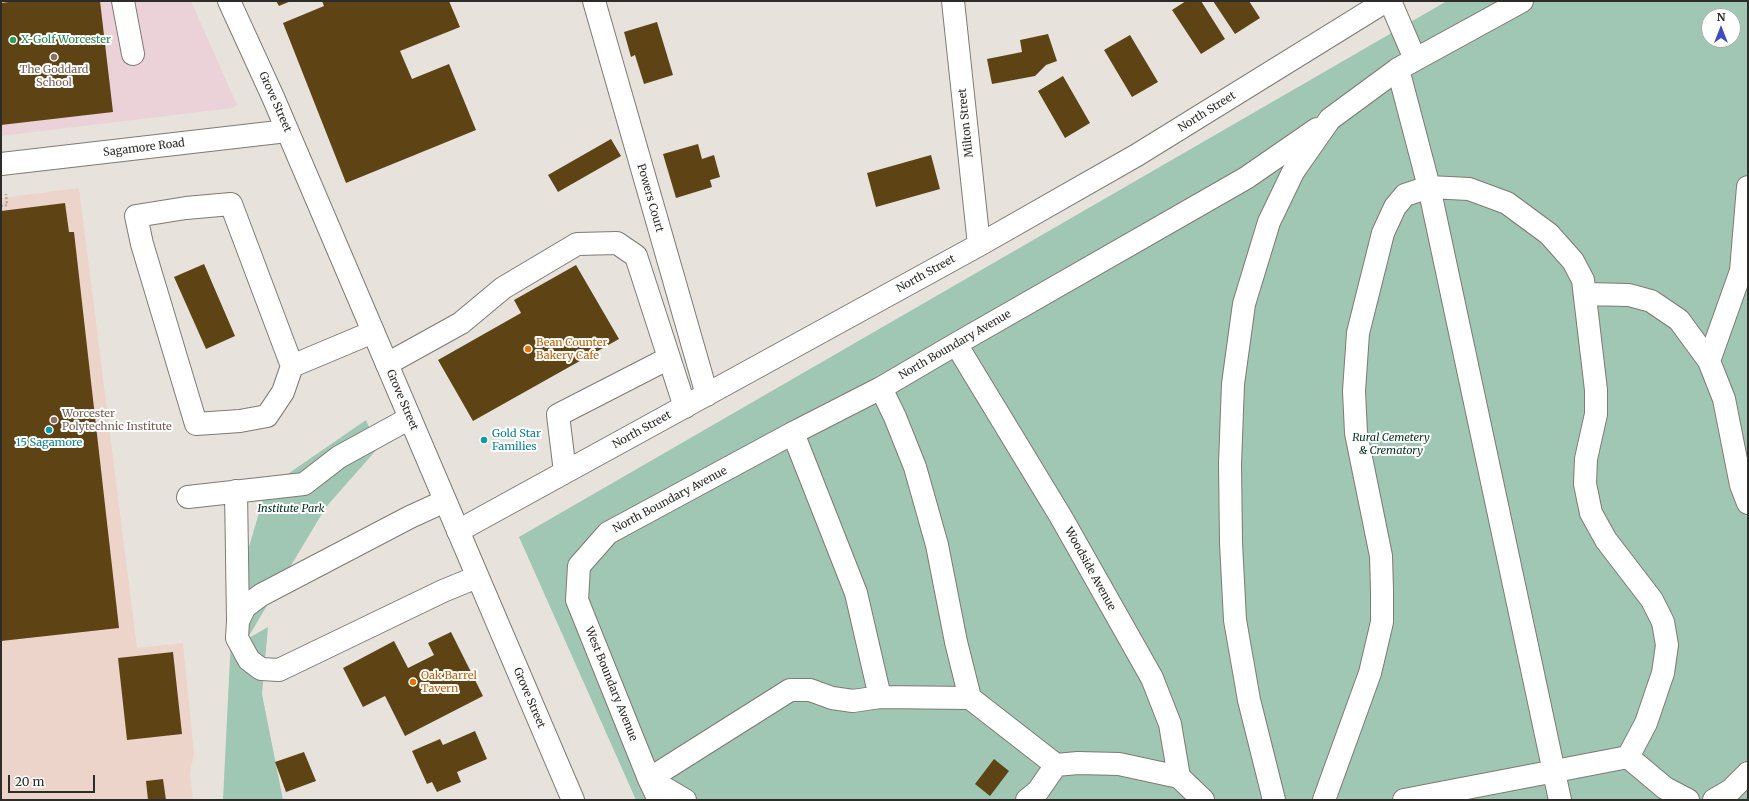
<!DOCTYPE html>
<html>
<head>
<meta charset="utf-8">
<style>
  body { margin:0 }
  #map { position:relative; width:1749px; height:801px; overflow:hidden; background:#e7e3dc; font-family:Merriweather,serif }
  canvas { display:block }
  .frame { position:absolute; inset:0; border:2px solid #2d2c29; pointer-events:none }
  .north { position:absolute; left:1701px; top:8px; width:40px; height:40px; box-sizing:border-box; background:#fff; border:1px solid #ababa9; border-radius:50%; rotate:0deg; font-size:11px; font-weight:700; line-height:16px; text-align:center; color:#2d2c29 }
  .north::after { content:''; display:block; margin:auto; width:14px; height:18px; background:#3d4cbf; clip-path:polygon(50% 0,100% 100%,50% 72%,0 100%) }
  .scale { position:absolute; left:8px; top:775px; width:87px; height:18px; box-sizing:border-box; border:2px solid #2d2c29; border-top:0; padding-left:5px; font-size:12px; line-height:14px; white-space:nowrap; color:#2d2c29; -webkit-text-stroke:3px #fff; paint-order:stroke }
</style>
</head>
<body>
<div id="map">
<canvas width="1749" height="801"></canvas>
<div class="frame"></div>
<div class="north">N</div>
<div class="scale">20 m</div>
</div>
<script>
const g = document.querySelector('canvas').getContext('2d');
g.lineJoin = 'round';
function fill(path, color) { g.fillStyle = color; g.fill(path, 'evenodd'); }
const poly = rows => new Path2D(rows.map(r => 'M' + r).join(''));
function trace(path, color, width, dash) { g.strokeStyle = color; g.lineWidth = width; g.lineCap = dash ? 'butt' : 'round'; g.setLineDash(dash || []); g.stroke(path); }
function write(font, color, halo, rows, align = 'center') {
  g.font = font + ' Merriweather,serif'; g.lineWidth = 4; g.setLineDash([]); g.textBaseline = 'middle'; g.strokeStyle = halo; g.fillStyle = color; for (const [text, x, y, turn = 0] of rows) {
    g.save(); g.translate(x, y); g.rotate((+turn || 0) * Math.PI / 180); g.textAlign = isNaN(turn) ? turn : align; if (halo) g.strokeText(text, 0, 0); g.fillText(text, 0, 0); g.restore();
  }
}
fill(poly([
  [1,1,191,1,237,105,233,108,1,136]
]), '#ebd2d8');
fill(poly([
  [79,188,137,648,183,643,194,753,190,773,193,800,1,800,1,198]
]), '#ecd4ca');
fill(poly([
  [1447,1,1748,1,1748,800,636,800,519,537],
  [1709,16,1733,16,1733,40,1709,40],
  [366,420,378,448,326,507,247,639,268,627,262,694,283,800,223,800,231,638,246,557,266,489]
]), '#9fc7b3');
fill(poly([
  [16,1,100,1,113,112,1,125,1,3],
  [276,1,291,1,279,6],
  [322,1,449,1,460,27,400,51,412,79,449,64,476,130,346,183,283,23,324,6],
  [1186,1,1201,1,1225,39,1201,54,1172,10],
  [1213,1,1249,1,1260,18,1235,34],
  [657,22,673,75,644,84,635,55,631,57,624,32],
  [1048,34,1057,61,1046,65,1035,76,992,84,987,59,1022,52,1020,40],
  [1130,35,1158,82,1132,97,1104,50],
  [1063,76,1090,123,1065,138,1038,91],
  [611,139,621,156,558,192,548,175],
  [698,144,702,159,714,155,720,177,710,180,712,187,676,198,663,154],
  [931,155,940,189,876,207,867,173],
  [65,203,69,232,74,232,119,628,1,641,1,211],
  [204,264,235,336,206,349,174,277],
  [576,265,619,339,473,421,438,360,521,313,514,300],
  [451,632,483,696,405,736,385,696,363,707,343,668,394,641,408,668,434,655,428,643],
  [173,652,182,734,127,740,118,658],
  [475,731,487,759,457,772,461,782,437,792,432,782,427,784,412,751,440,739,443,745],
  [304,752,316,781,286,792,275,762],
  [994,759,1009,771,990,796,975,784],
  [163,779,166,800,148,800,146,781]
]), '#5e4415');
const minor = poly([
  [123,1,133,54],
  [594,1,707,395],
  [953,1,979,245],
  [1390,1,1415,59],
  [1398,69,1522,1],
  [1,164,287,131],
  [1585,294,1629,295,1651,301,1679,320,1709,361,1724,399,1741,485,1748,503],
  [956,344,1061,517,1152,678,1170,724,1179,777,1203,800],
  [1709,361,1741,271,1748,187],
  [387,364,461,323,503,288,577,244,617,243,636,256,685,407],
  [292,366,283,392,267,416,240,421,196,424,142,244,136,216,186,208,231,204,292,366,373,332],
  [793,433,856,593,880,697,970,698,956,642,937,545,915,467,895,417,881,388],
  [565,472,558,415,669,358],
  [236,491,238,621],
  [188,497,304,484,339,457,410,418],
  [445,501,410,517,261,595,245,607,238,621,237,638,249,660,261,669,279,670,443,591,477,577],
  [458,531,979,245,1137,155,1386,1],
  [970,698,1056,765],
  [1628,757,1665,788,1688,800],
  [659,800,649,779,577,600,579,566,608,533,793,433,881,388,956,344,1246,178,1317,129],
  [685,800,649,779,790,690,810,690,832,698,853,701,880,697],
  [1027,800,1038,791,1056,765,1078,763,1119,764,1179,777],
  [1274,800,1249,700,1235,620,1231,543,1230,464,1233,384,1244,304,1269,222,1293,172,1330,119,1398,69,1429,187,1560,800],
  [1324,800,1370,673,1382,622,1382,590,1381,556,1356,433,1354,391,1358,333,1383,233,1395,207,1405,195,1429,187,1469,189,1507,203,1549,234,1573,261,1583,280,1596,390,1596,414,1586,459,1585,484,1591,513,1606,540,1652,600,1663,622,1667,645,1663,673,1646,723,1628,757,1404,800],
  [1714,800,1731,790,1748,773]
]);
const major = poly([
  [229,1,273,97,573,800]
]);
trace(minor, '#7e7a74', 24);
trace(major, '#7e7a74', 24);
trace(poly([
  [1,206,7,205,6,194]
]), '#aeaba6', 2.5, [2, 2]);
trace(minor, '#fff', 22);
trace(major, '#fff', 22);
for (const [x, y, r, color] of [
  [13,40,4,"#2e9e5b"],
  [54,57,4,"#8d6e63"],
  [528,349,4,"#e8710a"],
  [54,420,4,"#8d6e63"],
  [49,430,4,"#0f9aa8"],
  [484,440,4,"#0f9aa8"],
  [413,682,4,"#e8710a"]
]) { const dot = new Path2D(); dot.arc(x, y, r, 0, 2 * Math.PI); g.fillStyle = color; g.fill(dot); trace(dot, '#fff', 1.5); }
write('11px', '#27864d', '#fff', [
  ["X-Golf Worcester",21,40]
], 'left');
write('11px', '#785e54', '#fff', [
  ["The Goddard",54,70],
  ["School",54,83],
  ["Worcester",62,414,"left"],
  ["Polytechnic Institute",62,427,"left"]
]);
write('11px', '#2d2c29', '#fff', [
  ["Grove Street",275,102,66],
  ["North Street",1207,112,-32],
  ["Milton Street",966,123,-96],
  ["Sagamore Road",144,148,-7],
  ["Powers Court",650,198,74],
  ["North Street",926,274,-29],
  ["North Boundary Avenue",955,345,-30],
  ["Grove Street",402,400,67],
  ["North Street",642,430,-29],
  ["North Boundary Avenue",670,500,-28],
  ["Woodside Avenue",1090,569,61],
  ["West Boundary Avenue",611,684,68],
  ["Grove Street",529,698,67]
]);
write('11px', '#c56008', '#fff', [
  ["Bean Counter",536,343],
  ["Bakery Cafe",536,356],
  ["Oak Barrel",421,676],
  ["Tavern",421,689]
], 'left');
write('11px', '#0d838f', '#fff', [
  ["Gold Star",492,434],
  ["Families",492,447],
  ["15 Sagamore",49,443,"center"]
], 'left');
write('italic 11px', '#013321', '#fff', [
  ["Rural Cemetery",1391,438],
  ["& Crematory",1391,451],
  ["Institute Park",291,509]
]);
</script>
</body>
</html>
